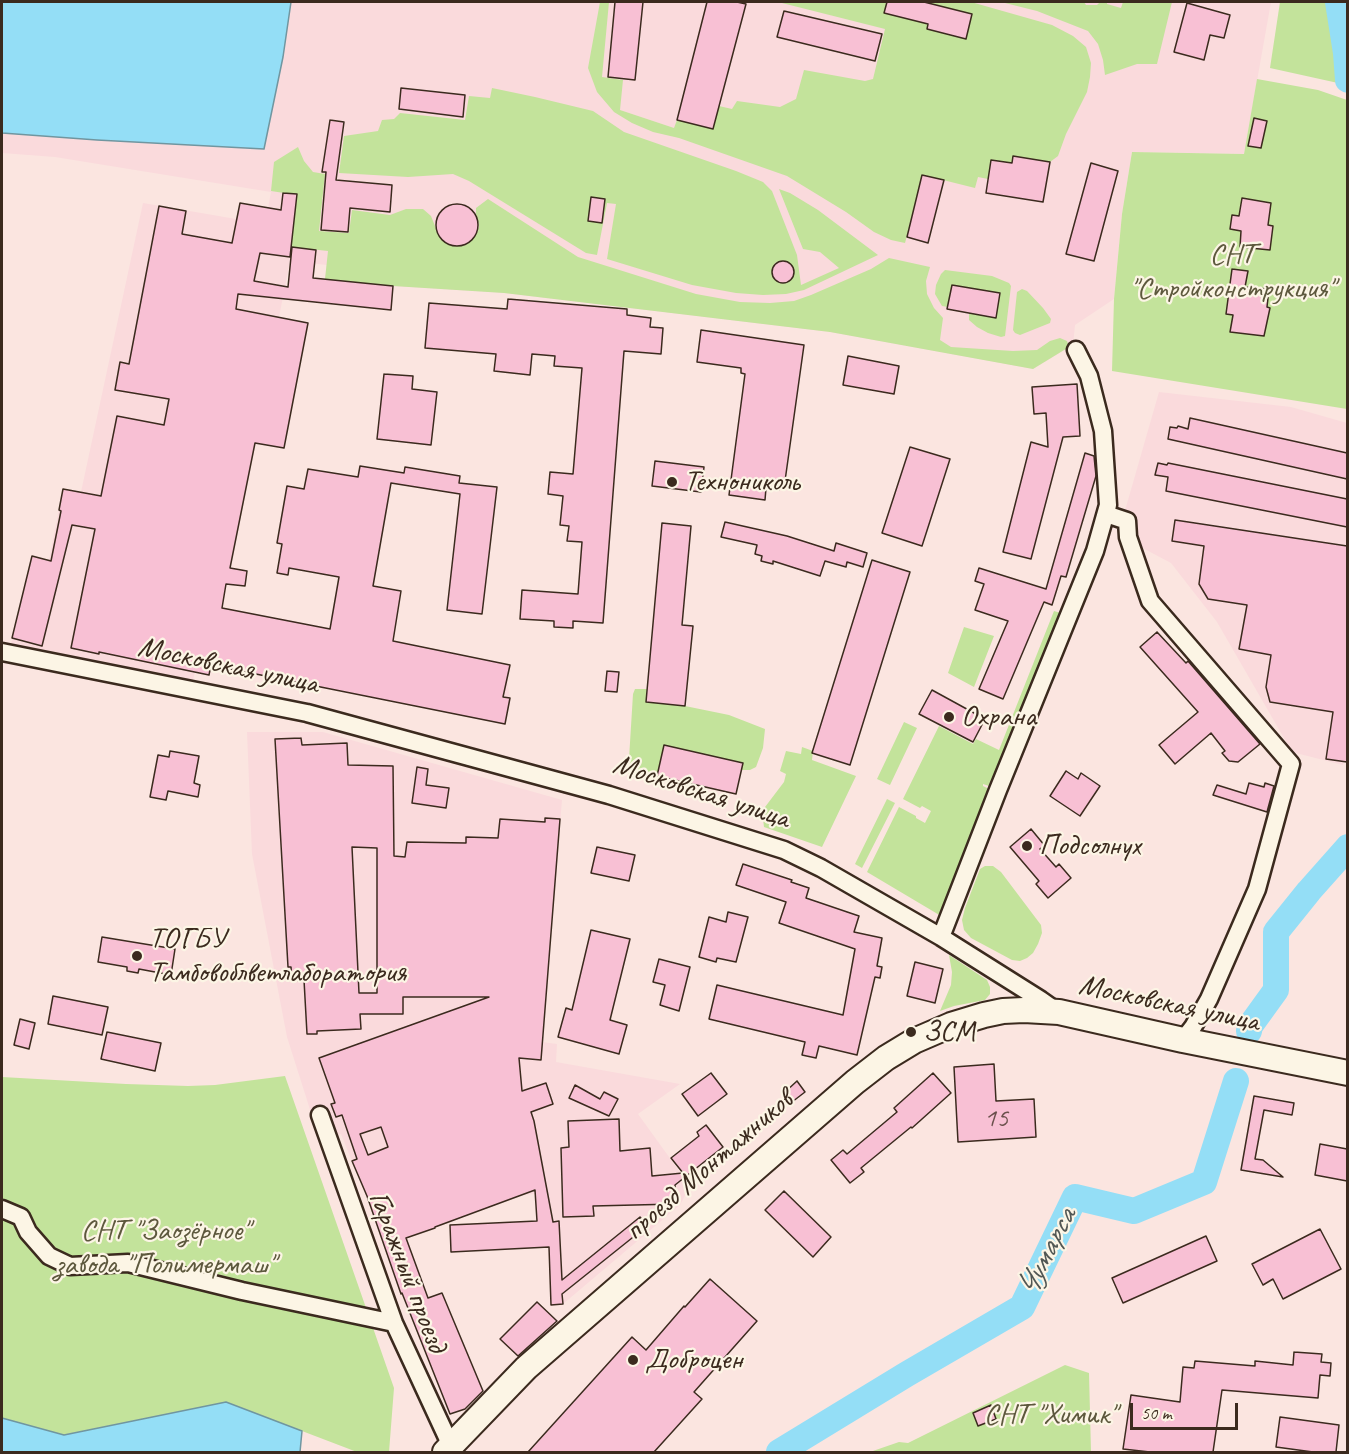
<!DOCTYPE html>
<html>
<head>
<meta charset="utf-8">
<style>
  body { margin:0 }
  #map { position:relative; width:1349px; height:1454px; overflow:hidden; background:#fbe5e0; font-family:Caveat,sans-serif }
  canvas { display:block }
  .frame { position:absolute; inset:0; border:3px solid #3b2a1e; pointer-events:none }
  .scale { position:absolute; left:1130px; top:1403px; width:108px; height:27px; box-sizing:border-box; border:3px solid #3b2a1e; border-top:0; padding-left:8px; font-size:18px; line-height:21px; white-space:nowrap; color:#3b2a1e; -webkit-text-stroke:4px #fcf5e5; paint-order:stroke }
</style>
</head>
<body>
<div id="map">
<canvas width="1349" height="1454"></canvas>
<div class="frame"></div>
<div class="scale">50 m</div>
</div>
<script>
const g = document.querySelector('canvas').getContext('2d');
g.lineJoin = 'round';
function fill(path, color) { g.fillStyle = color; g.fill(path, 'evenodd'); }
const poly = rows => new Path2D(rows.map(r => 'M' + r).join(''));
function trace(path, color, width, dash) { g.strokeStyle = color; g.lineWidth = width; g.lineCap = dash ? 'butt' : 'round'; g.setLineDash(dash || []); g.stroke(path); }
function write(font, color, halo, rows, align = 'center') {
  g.font = font + ' Caveat,sans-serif'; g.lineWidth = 4.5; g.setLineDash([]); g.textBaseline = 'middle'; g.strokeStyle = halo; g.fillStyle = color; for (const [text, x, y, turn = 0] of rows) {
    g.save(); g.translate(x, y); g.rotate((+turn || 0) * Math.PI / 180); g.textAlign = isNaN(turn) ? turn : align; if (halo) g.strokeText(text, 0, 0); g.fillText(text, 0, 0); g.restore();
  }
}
fill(poly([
  [2,2,1271,2,1244,154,1132,152,1122,214,1114,299,1075,325,1073,345,1033,369,830,332,504,293,393,286,325,279,327,265,290,261,214,648,270,660,279,618,510,665,507,680,510,698,505,724,212,665,209,675,195,672,193,680,10,648,32,556,49,560,63,489,81,492,143,203,236,219,240,203,268,208,271,192,55,157,2,153],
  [1159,392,1291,407,1347,423,1348,746,1343,765,1292,752,1217,622,1171,563,1118,535],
  [247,732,323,732,562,800,542,1042,557,1044,556,1062,680,1084,638,1114,690,1186,680,1205,563,1304,551,1305,547,1219,535,1194,523,1195,428,1229,391,1187,366,1196,341,1134,320,1141,287,1037,252,854]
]), '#fadadc');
fill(poly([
  [600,2,609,2,602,77,623,80,620,110,674,128,677,120,713,129,719,106,732,109,737,101,780,107,796,99,804,70,865,81,873,79,885,29,778,2,887,2,884,13,928,24,927,29,965,39,972,14,924,2,971,2,1052,25,1073,36,1086,47,1091,63,1090,77,1087,92,1066,134,1058,156,1050,162,1014,156,1012,163,992,160,988,179,978,177,975,188,923,175,905,243,891,240,874,232,846,212,787,176,679,138,653,132,632,123,614,112,597,92,588,68],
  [1001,2,1084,2,1086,5,1097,5,1100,2,1107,2,1107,4,1121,8,1123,2,1172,2,1157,64,1137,64,1105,75,1103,60,1098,44,1088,31,1037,11],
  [1280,2,1347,2,1347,85,1270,68],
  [1257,79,1318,90,1347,100,1347,409,1112,371,1114,299,1122,214,1132,152,1244,154],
  [492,88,535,97,593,111,624,132,736,171,763,182,772,191,797,255,801,285,839,268,820,252,803,249,779,189,790,193,818,210,878,255,804,290,786,294,763,295,736,293,692,285,607,259,616,204,607,203,597,255,586,253,469,181,453,174,408,177,339,173,344,136,378,131,382,120,394,119,400,113,465,120,469,96,490,98],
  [779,261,786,261,792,265,793,269,793,277,788,282,781,283,778,282,773,278,772,269,775,263],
  [298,147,304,161,313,172,325,174,319,231,349,233,352,210,390,215,406,209,423,209,431,216,439,236,444,241,456,246,463,246,469,243,477,233,479,227,478,220,476,214,476,208,488,199,578,257,696,294,740,302,770,303,794,301,811,295,871,269,889,258,930,267,926,281,927,294,934,308,943,318,940,340,951,347,1013,351,1037,350,1050,341,1060,338,1067,341,1069,347,1033,369,830,332,504,293,393,286,325,279,328,251,291,247,297,195,271,191,274,162],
  [945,270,992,276,1009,283,1011,286,1005,336,1001,337,988,333,977,327,969,320,969,313,996,318,1000,293,952,285,948,307,942,306,935,294,936,285,941,274],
  [1022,289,1027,291,1043,308,1051,319,1050,323,1020,335,1015,333,1013,330,1017,292],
  [1054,611,1064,614,992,787,983,784,983,786,991,790,941,916,867,872,899,807,916,816,916,818,925,823,931,811,922,806,920,808,903,799,939,726,973,744,976,739,999,750],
  [964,627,994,636,974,687,948,673],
  [635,689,647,689,647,702,685,706,729,715,765,729,763,748,756,767,750,770,741,770,664,745,656,781,628,775,633,694],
  [904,722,917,728,890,785,877,779],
  [802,747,813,751,812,760,856,776,822,847,764,827,762,811,784,782,786,774,780,771,786,751,801,754],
  [887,799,895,803,862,868,855,864],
  [985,866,993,866,1001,872,1041,925,1042,933,1038,944,1033,953,1027,958,1020,961,1012,960,971,938,964,930,962,920,965,908,980,869],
  [949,955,987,980,990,987,990,994,985,1000,954,1006,940,1011,951,985,952,972],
  [285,1076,394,1388,389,1452,357,1452,226,1402,63,1435,2,1418,2,1077,126,1084,188,1086,215,1085],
  [1065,1365,1089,1373,1091,1452,870,1452,899,1442,908,1443]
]), '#c3e39b');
const water = poly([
  [2,2,291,2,283,57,264,149,97,140,2,133,2,2],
  [226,1402,302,1431,300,1452,2,1452,2,1418,64,1435,226,1402]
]);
fill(water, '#94def6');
trace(water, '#7096a0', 1.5);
trace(poly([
  [1338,2,1346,53,1348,80],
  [1249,1031,1250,1026,1276,990,1276,932,1309,891,1348,847],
  [779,1452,907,1374,1022,1307,1075,1197,1134,1211,1204,1182,1236,1081]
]), '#94def6', 26);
const building = poly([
  [615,2,643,2,635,80,608,77,615,2],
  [707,2,737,2,746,4,713,129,677,120,707,2],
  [887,2,924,2,972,14,966,39,927,29,928,24,884,13,887,2],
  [1187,3,1230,15,1224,38,1210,35,1204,60,1174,52,1187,3],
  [784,11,882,34,875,61,777,37,784,11],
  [401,88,465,95,463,117,399,109,401,88],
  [1254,118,1267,121,1261,148,1248,146,1254,118],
  [330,120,344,122,336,180,392,185,390,212,350,208,348,232,321,230,326,172,322,172,330,120],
  [1013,156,1050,162,1043,202,986,193,991,160,1012,163,1013,156],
  [1091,163,1118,171,1094,261,1066,254,1091,163],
  [922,175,944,180,928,243,907,237,922,175],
  [283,193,297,194,290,257,260,253,254,281,288,287,292,247,316,250,313,278,393,286,391,310,238,294,236,309,308,323,284,448,255,443,230,568,247,571,245,586,226,584,222,608,330,629,339,577,289,568,288,575,277,573,282,544,277,543,287,486,304,489,308,469,358,477,360,466,404,473,405,467,460,476,459,483,497,487,482,614,447,610,460,494,391,483,373,586,401,591,393,641,510,665,503,697,510,698,505,724,211,665,209,675,99,652,99,654,71,648,95,529,72,525,42,646,12,638,32,556,51,561,61,511,59,510,63,489,101,496,117,416,164,425,169,399,115,390,120,362,129,364,159,206,186,211,182,234,232,243,240,203,281,210,283,193],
  [591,197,605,199,602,223,588,221,591,197],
  [1242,198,1271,203,1268,225,1273,226,1270,250,1240,247,1241,231,1230,229,1232,215,1239,216,1242,198],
  '436 225a21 21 0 1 1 42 0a21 21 0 1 1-42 0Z',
  '772 272a11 11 0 1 1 22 0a11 11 0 1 1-22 0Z',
  [1232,269,1248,271,1245,287,1269,289,1267,307,1270,308,1264,336,1230,332,1233,315,1226,314,1232,269],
  [952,285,1000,293,996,318,947,309,952,285],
  [508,299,627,309,627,315,651,318,650,327,663,328,661,354,624,351,603,623,573,621,573,628,554,627,554,621,520,619,522,590,578,594,582,542,567,541,569,526,560,525,563,496,548,494,550,472,573,474,582,368,554,366,555,356,532,354,530,375,494,371,496,354,425,348,429,303,507,309,508,299],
  [701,330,804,345,785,481,780,480,779,490,766,488,765,500,729,495,745,374,741,373,741,368,697,362,701,330],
  [848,356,899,366,894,394,843,385,848,356],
  [384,374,413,376,412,389,437,392,431,445,377,439,384,374],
  [1077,384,1080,436,1063,437,1031,559,1003,552,1031,442,1048,447,1046,413,1034,414,1032,387,1077,384],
  [1190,418,1347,453,1347,479,1168,439,1170,427,1177,428,1178,426,1188,429,1190,418],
  [910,447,950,459,922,546,882,533,910,447],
  [1085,453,1094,456,1096,476,1066,577,1061,576,1052,605,1044,602,1003,699,979,689,1008,621,975,610,984,584,975,581,979,568,1046,589,1085,453],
  [655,461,704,467,701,492,652,486,655,461],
  [1158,463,1167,465,1168,463,1347,499,1347,527,1166,491,1168,477,1155,475,1158,463],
  [1175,520,1347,546,1347,762,1326,759,1333,712,1270,702,1266,687,1271,655,1239,649,1247,605,1208,599,1199,584,1204,546,1172,541,1175,520],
  [725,522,787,536,834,551,836,543,867,553,863,567,847,562,846,567,825,561,820,576,773,561,773,564,761,561,762,556,755,554,757,545,721,537,725,522],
  [662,523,691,526,682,625,693,626,685,706,646,702,662,523],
  [872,560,910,572,850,765,812,753,872,560],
  [1157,632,1186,663,1188,661,1260,744,1238,762,1229,761,1222,753,1225,751,1211,733,1175,764,1159,745,1198,712,1140,647,1157,632],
  [607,671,619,672,617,692,605,691,607,671],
  [932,690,985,719,973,742,919,714,932,690],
  [301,738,302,745,347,743,348,765,393,766,394,856,405,857,407,842,466,843,466,837,498,838,500,819,545,822,545,818,560,819,541,1060,519,1058,522,1091,546,1083,553,1104,531,1112,534,1121,553,1222,559,1221,562,1280,640,1217,647,1226,562,1294,563,1304,551,1305,549,1247,451,1252,450,1225,537,1221,535,1190,435,1227,435,1228,406,1238,428,1298,442,1293,483,1391,465,1409,450,1414,402,1293,401,1294,367,1196,352,1161,357,1159,342,1115,336,1117,331,1104,335,1103,319,1058,489,997,403,997,403,1014,360,1014,361,1029,317,1031,317,1034,307,1034,304,980,292,981,291,967,288,967,275,739,301,738],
  [352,847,377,848,377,993,359,993,352,847],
  [381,1127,388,1147,368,1155,360,1134,381,1127],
  [664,745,743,763,736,794,657,776,664,745],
  [170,751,199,756,194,783,200,785,198,797,168,791,166,800,150,797,158,755,169,757,170,751],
  [417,767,428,769,426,785,449,788,446,808,412,803,417,767],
  [1066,771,1078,779,1081,773,1100,786,1080,816,1050,796,1066,771],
  [1249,783,1264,787,1265,783,1274,786,1267,812,1213,795,1217,785,1246,794,1249,783],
  [1031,829,1045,846,1040,849,1056,867,1059,864,1071,878,1048,898,1036,884,1039,881,1010,847,1031,829],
  [597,847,635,855,629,881,591,873,597,847],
  [743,864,792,880,791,882,809,888,806,898,859,916,854,932,882,938,877,966,882,967,880,978,875,977,857,1055,819,1046,816,1058,802,1055,805,1042,709,1019,717,985,843,1015,855,949,779,923,786,902,736,885,743,864],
  [728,912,748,917,736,962,717,958,716,962,699,957,709,917,726,922,728,912],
  [591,930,630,939,610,1020,627,1025,619,1054,558,1037,566,1008,572,1010,591,930],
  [102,937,175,949,171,975,139,969,138,973,127,971,127,967,98,962,102,937],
  [659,959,690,967,679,1011,660,1005,665,985,653,982,659,959],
  [915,962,943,969,935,1003,907,996,915,962],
  [53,996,108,1007,102,1035,48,1024,53,996],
  [20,1019,35,1023,29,1049,14,1045,20,1019],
  [107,1032,161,1043,155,1071,101,1059,107,1032],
  [994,1064,996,1101,1034,1099,1036,1137,958,1142,954,1067,994,1064],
  [711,1073,727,1094,698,1116,682,1094,711,1073],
  [933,1073,951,1093,912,1128,911,1127,861,1168,864,1172,850,1183,831,1160,843,1150,847,1154,897,1112,894,1108,933,1073],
  [797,1081,805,1092,792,1102,784,1093,797,1081],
  [575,1085,600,1099,604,1092,618,1099,609,1116,569,1098,575,1085],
  [1254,1096,1294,1103,1292,1115,1264,1110,1255,1159,1263,1160,1283,1177,1241,1170,1254,1096],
  [619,1119,620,1151,650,1148,652,1176,683,1173,671,1158,699,1136,697,1132,706,1125,723,1147,675,1185,676,1204,593,1206,594,1216,563,1217,561,1148,569,1147,568,1121,619,1119],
  [1320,1144,1347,1149,1347,1181,1315,1175,1320,1144],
  [784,1191,831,1237,813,1257,765,1210,784,1191],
  [1320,1229,1341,1269,1283,1299,1273,1279,1263,1285,1252,1264,1320,1229],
  [1206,1236,1217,1261,1123,1303,1112,1278,1206,1236],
  [710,1279,757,1321,694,1392,702,1399,654,1452,528,1452,632,1337,646,1350,684,1306,685,1307,710,1279],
  [537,1302,557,1321,518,1356,500,1339,537,1302],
  [1294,1352,1322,1354,1321,1362,1331,1363,1330,1376,1320,1375,1318,1398,1222,1390,1213,1452,1150,1452,1123,1449,1131,1395,1180,1402,1183,1367,1194,1368,1195,1361,1255,1366,1255,1361,1293,1365,1294,1352],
  [991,1405,996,1419,978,1426,973,1413,991,1405],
  [1280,1417,1339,1425,1336,1452,1313,1452,1276,1447,1280,1417]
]);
fill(building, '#f8c0d4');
trace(building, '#3b2a1e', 1.5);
const street = poly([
  [1106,514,1127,521,1128,537,1150,601,1291,764,1257,889,1209,999,1193,1027,1183,1040],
  [2,652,307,713,609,795,784,850,821,868,941,937,1041,1000,1058,1012],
  [941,937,998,790,1095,551,1108,505,1103,431,1089,376,1076,350],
  [320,1115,394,1323,451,1446],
  [2,1209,21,1217,28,1232,49,1256,70,1266,128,1263,242,1291,394,1323]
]);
const secondary = poly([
  [445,1452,526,1368,855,1082,886,1058,914,1041,951,1025,984,1015,1003,1011,1024,1010,1059,1012,1183,1040,1348,1073]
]);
trace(street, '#3b2a1e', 21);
trace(secondary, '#3b2a1e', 28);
trace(street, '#fcf5e5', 16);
trace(secondary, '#fcf5e5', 24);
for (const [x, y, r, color] of [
  [672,482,6,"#3b2a1e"],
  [949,717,6,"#3b2a1e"],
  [1027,846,6,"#3b2a1e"],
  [137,956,6,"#3b2a1e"],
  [911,1032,6,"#3b2a1e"],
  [633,1360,6,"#3b2a1e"]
]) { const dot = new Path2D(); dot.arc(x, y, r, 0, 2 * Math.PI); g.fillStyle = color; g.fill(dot); trace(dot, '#fcf5e5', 2); }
write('27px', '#6a504c', null, [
  ["15",996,1119]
]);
write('30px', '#5d583d', '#fcf5e5', [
  ["СНТ",1232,255],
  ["\"Стройконструкция\"",1232,289],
  ["СНТ \"Заозёрное\"",165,1231],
  ["завода \"Полимермаш\"",165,1265],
  ["СНТ \"Химик\"",1050,1415]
]);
write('30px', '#3b2a1e', '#fcf5e5', [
  ["Технониколь",684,482],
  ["Охрана",961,717],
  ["Подсолнух",1039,846],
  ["ТОГБУ",149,939],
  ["Тамбовоблветлаборатория",149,973],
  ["ЗСМ",923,1032],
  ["Доброцен",645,1360]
], 'left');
write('30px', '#3b2a1e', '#fcf5e5', [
  ["Московская улица",228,666,12],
  ["Московская улица",701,792,18],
  ["Московская улица",1169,1004,12],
  ["проезд Монтажников",709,1166,-41],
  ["Гаражный проезд",407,1272,69]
]);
write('italic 32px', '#515754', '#fcf5e5', [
  ["Чумарса",1047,1253,-63]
]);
</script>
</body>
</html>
